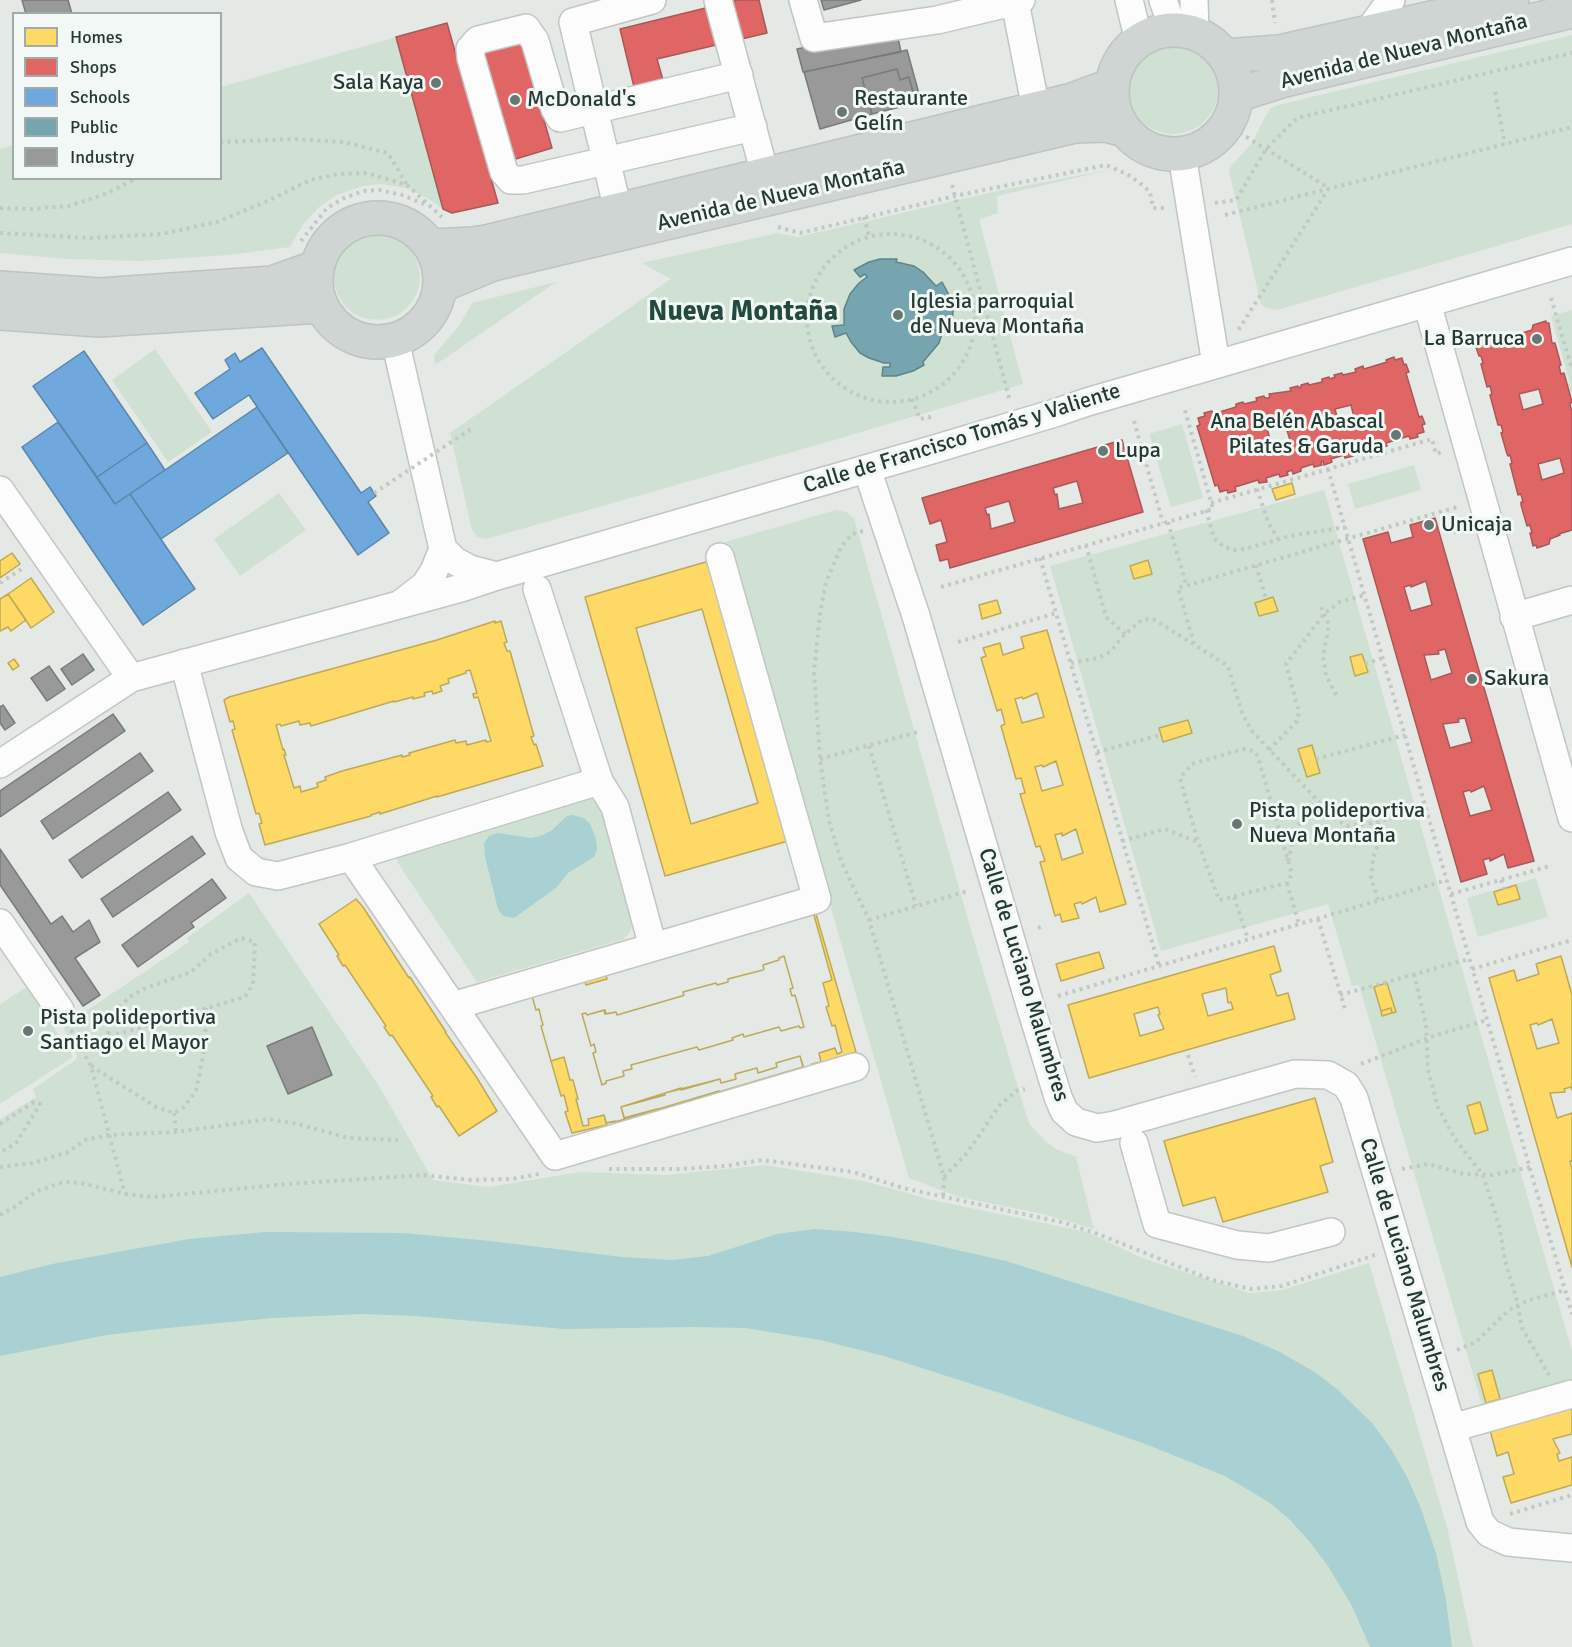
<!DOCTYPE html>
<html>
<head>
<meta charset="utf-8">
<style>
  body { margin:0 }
  #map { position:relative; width:1572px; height:1647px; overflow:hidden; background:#e4e9e6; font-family:Signika,sans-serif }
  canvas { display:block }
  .legend { position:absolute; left:12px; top:12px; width:210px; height:168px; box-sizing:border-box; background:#f2f8f5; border:2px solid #a0aca7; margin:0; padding:8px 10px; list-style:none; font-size:18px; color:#243a33 }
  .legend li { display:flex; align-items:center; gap:12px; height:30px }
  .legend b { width:30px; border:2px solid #a0aca7 }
</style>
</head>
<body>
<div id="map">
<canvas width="1572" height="1647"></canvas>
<ul class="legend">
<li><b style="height:16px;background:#ffd966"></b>Homes</li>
<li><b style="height:16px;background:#e06666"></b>Shops</li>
<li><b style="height:16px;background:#6fa8dc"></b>Schools</li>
<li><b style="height:16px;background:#76a5af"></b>Public</li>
<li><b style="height:16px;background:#999"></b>Industry</li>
</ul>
</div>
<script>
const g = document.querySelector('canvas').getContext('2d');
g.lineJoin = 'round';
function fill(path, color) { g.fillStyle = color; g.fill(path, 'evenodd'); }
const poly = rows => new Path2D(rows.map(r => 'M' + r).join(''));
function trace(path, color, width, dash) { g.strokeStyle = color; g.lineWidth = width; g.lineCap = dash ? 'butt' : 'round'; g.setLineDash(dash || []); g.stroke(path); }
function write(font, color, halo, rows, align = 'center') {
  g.font = font + ' Signika,sans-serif'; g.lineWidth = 6; g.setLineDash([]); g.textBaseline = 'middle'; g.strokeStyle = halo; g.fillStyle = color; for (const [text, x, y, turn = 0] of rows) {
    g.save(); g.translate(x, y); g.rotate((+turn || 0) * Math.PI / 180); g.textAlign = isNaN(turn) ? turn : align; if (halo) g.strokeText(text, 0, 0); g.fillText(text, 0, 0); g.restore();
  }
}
fill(poly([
  [1572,35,1572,224,1277,310,1266,308,1261,304,1229,171,1232,165,1252,143,1266,115,1271,108,1278,105],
  [396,37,443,209,427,198,406,188,380,184,363,186,337,195,319,207,304,223,290,247,228,255,140,261,66,259,0,253,0,149,13,145,14,178,220,178,221,87],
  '1128 89a45 45 0 1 1 90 0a45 45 0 1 1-90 0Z',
  [1114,169,997,196,998,213,979,219,1023,384,831,441,486,539,477,537,472,530,450,433,671,279,642,263,778,233,798,237,997,191],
  '334 277a43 43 0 1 1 86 0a43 43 0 1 1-86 0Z',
  [556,282,435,365,434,355,459,326,472,303],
  [1572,310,1572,392,1569,393,1567,384,1570,383,1551,316],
  [155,349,212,432,168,462,112,380],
  [1182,424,1203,498,1171,507,1149,434],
  [1414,465,1421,490,1355,509,1348,484],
  [1324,490,1572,1351,1572,1380,1482,1405,1359,985,1352,986,1328,904,1161,951,1050,566],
  [279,493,306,530,240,576,214,539],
  [836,510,846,512,854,518,971,930,1025,1111,1030,1125,1045,1141,1056,1149,1076,1157,1094,1229,1043,1214,959,1197,909,1178,725,542],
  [577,798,591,798,604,811,633,922,630,932,624,939,477,982,398,863,395,854],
  [1536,878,1548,917,1478,937,1467,898],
  [249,893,379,1086,433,1180,488,1187,581,1172,666,1175,765,1165,864,1181,932,1200,1087,1232,1142,1258,1250,1293,1282,1290,1369,1263,1447,1527,1473,1647,0,1647,0,1119,36,1097,33,1089,77,1059,76,1050,61,1024,80,1015,189,942,187,938],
  [27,987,73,1057,0,1104,0,1004]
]), '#cfe1d3');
fill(poly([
  [572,815,584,818,590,824,596,839,597,849,594,857,568,873,556,888,514,918,503,916,498,909,485,857,484,843,489,836,498,833,531,838,540,836,551,831,567,816],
  [815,1229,855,1232,893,1237,930,1244,1006,1261,1243,1336,1280,1352,1316,1373,1338,1390,1372,1423,1391,1449,1407,1477,1420,1506,1436,1553,1446,1600,1452,1647,1370,1647,1352,1606,1328,1566,1310,1542,1290,1520,1270,1503,1225,1476,1148,1445,1000,1393,884,1356,820,1340,745,1328,694,1327,564,1329,416,1316,362,1314,273,1318,167,1328,107,1335,0,1356,0,1277,52,1264,189,1239,266,1232,403,1233,490,1241,622,1257,672,1260,708,1256,777,1234]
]), '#a9d0d2');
const homes = poly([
  [1292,483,1295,494,1276,500,1272,489,1292,483],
  [12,553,20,564,0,578,0,561,12,553],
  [716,559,795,839,665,876,585,597,716,559],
  [702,609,758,803,691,824,636,628,702,609],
  [1148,560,1152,574,1134,579,1130,566,1148,560],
  [31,578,54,612,31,628,8,594,31,578],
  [8,594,26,620,11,631,8,627,0,631,0,599,8,594],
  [1273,597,1278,611,1259,616,1255,603,1273,597],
  [997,600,1001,613,982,619,979,605,997,600],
  [495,621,495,623,501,621,507,642,504,643,507,651,510,651,534,736,531,737,534,745,536,744,543,766,437,797,437,796,380,814,380,812,371,815,371,816,265,845,259,824,262,823,259,813,256,814,232,730,235,729,233,721,230,722,224,700,229,697,437,640,495,621],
  [470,670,477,693,473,694,474,698,478,697,491,741,486,742,486,740,467,745,466,741,456,743,455,740,409,753,410,755,402,757,402,755,342,771,325,777,326,780,317,783,318,787,301,792,300,786,294,788,284,755,286,755,284,749,283,750,276,725,280,724,281,726,299,721,300,725,310,723,311,726,394,701,394,702,413,697,413,699,425,696,424,693,432,691,433,694,442,691,440,686,449,683,448,679,466,673,466,671,470,670],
  [1047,630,1126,904,1100,912,1096,897,1082,904,1081,902,1074,904,1079,918,1062,922,1060,914,1055,916,1040,862,1045,861,1040,846,1036,847,1020,794,1025,793,1021,778,1016,779,1001,726,1005,724,1001,709,997,711,981,658,986,656,983,648,1000,643,1003,655,1024,648,1021,637,1047,630],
  [1037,693,1044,717,1022,723,1015,699,1022,697,1023,699,1037,693],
  [1056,761,1063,785,1042,791,1035,767,1042,765,1043,767,1056,761],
  [1076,829,1083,853,1062,860,1055,835,1062,833,1062,836,1076,829],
  [1362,654,1368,672,1355,676,1350,657,1362,654],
  [14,659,19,666,13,670,8,663,14,659],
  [1188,720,1192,733,1163,742,1159,728,1188,720],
  [1312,745,1320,773,1307,777,1298,749,1312,745],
  [1516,885,1520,899,1498,905,1494,892,1516,885],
  [356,899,363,907,409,978,410,977,446,1032,445,1032,477,1078,497,1111,459,1136,439,1106,437,1107,431,1097,433,1096,392,1035,390,1036,384,1027,386,1026,345,965,343,966,337,956,339,955,319,924,356,899],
  [814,907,856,1052,813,1066,812,1064,821,1062,819,1053,835,1048,837,1054,842,1052,835,1025,832,1026,826,1007,829,1006,823,983,832,980,812,908,814,907],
  [812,908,832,980,823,983,829,1006,826,1007,832,1026,835,1025,842,1052,837,1054,835,1048,819,1053,821,1062,812,1064,813,1066,804,1069,803,1067,720,1092,719,1091,615,1122,615,1121,606,1123,604,1115,588,1119,589,1125,583,1126,576,1099,578,1099,573,1080,570,1080,564,1057,551,1061,541,1026,543,1025,541,1018,539,1009,536,1010,530,989,582,972,586,985,607,979,604,968,812,908],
  [812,908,832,980,823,983,829,1006,826,1007,832,1026,835,1025,842,1052,837,1054,835,1048,819,1053,821,1062,804,1069,800,1056,776,1063,777,1067,758,1073,757,1068,735,1074,736,1079,721,1083,720,1079,665,1093,665,1095,621,1107,625,1120,606,1123,604,1115,588,1119,589,1125,583,1126,576,1099,578,1099,573,1080,570,1080,564,1057,551,1061,541,1026,543,1025,541,1018,539,1009,536,1010,530,989,582,972,586,985,607,979,604,968,812,908],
  [784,956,793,988,790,989,792,996,795,995,804,1027,800,1028,799,1026,781,1031,779,1027,744,1037,743,1034,732,1038,733,1040,699,1050,697,1047,631,1065,632,1069,623,1071,624,1076,606,1081,606,1083,602,1085,593,1053,596,1052,594,1044,591,1046,582,1014,586,1013,587,1015,605,1010,606,1014,616,1012,617,1015,682,996,684,995,683,992,716,983,717,985,728,982,728,979,763,970,764,969,763,965,779,960,779,958,784,956],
  [1274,946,1281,971,1270,975,1277,996,1288,993,1295,1019,1089,1078,1068,1005,1274,946],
  [1226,988,1228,1003,1231,1002,1233,1009,1208,1016,1202,994,1226,988],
  [1158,1007,1160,1014,1158,1015,1164,1029,1140,1036,1134,1014,1158,1007],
  [1099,952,1104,968,1061,981,1056,964,1099,952],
  [784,956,793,988,790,989,792,996,795,995,804,1027,800,1028,799,1026,781,1031,779,1027,744,1037,743,1034,732,1038,733,1040,699,1050,697,1047,631,1065,632,1069,623,1071,624,1076,606,1081,606,1083,602,1085,593,1053,596,1052,594,1044,591,1046,582,1014,586,1013,587,1015,604,1010,605,1014,616,1012,617,1015,682,996,684,995,683,992,716,983,717,985,728,982,728,979,763,970,764,969,763,965,779,960,779,958,784,956],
  [1561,956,1572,995,1572,1090,1571,1087,1564,1089,1565,1092,1550,1093,1557,1118,1572,1113,1572,1161,1570,1161,1572,1169,1572,1267,1489,978,1514,970,1517,981,1539,974,1536,964,1561,956],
  [1552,1019,1559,1043,1537,1049,1530,1025,1537,1023,1538,1025,1552,1019],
  [604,968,607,979,586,985,583,974,604,968],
  [1387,983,1396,1012,1392,1013,1391,1008,1381,1011,1374,987,1387,983],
  [1391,1008,1392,1013,1382,1016,1381,1011,1391,1008],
  [800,1056,803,1067,658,1110,657,1109,624,1118,621,1107,681,1088,681,1090,720,1079,721,1083,736,1079,735,1074,757,1068,758,1073,777,1067,776,1063,800,1056],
  [564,1057,570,1080,573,1080,578,1099,576,1099,583,1126,589,1125,588,1119,604,1115,607,1125,572,1133,565,1112,568,1111,564,1095,561,1096,551,1061,564,1057],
  [1315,1098,1333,1162,1320,1166,1328,1192,1223,1222,1215,1197,1183,1206,1164,1141,1315,1098],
  [1480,1102,1488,1130,1475,1134,1467,1106,1480,1102],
  [1492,1370,1500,1399,1486,1403,1478,1374,1492,1370],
  [1572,1406,1572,1434,1553,1439,1560,1453,1557,1454,1559,1461,1572,1457,1572,1485,1511,1503,1503,1477,1514,1474,1508,1452,1497,1456,1490,1430,1572,1406]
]);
fill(homes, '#ffd966');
trace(homes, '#bda957', 1.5);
const shops = poly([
  [738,0,759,0,767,33,657,59,663,80,634,87,620,29,738,0],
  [447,23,498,203,452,213,443,209,396,37,447,23],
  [521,40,552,148,509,161,478,52,521,40],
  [1546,321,1546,323,1549,323,1552,343,1555,343,1561,365,1559,366,1561,374,1564,373,1572,402,1570,404,1572,412,1572,530,1559,534,1560,535,1550,539,1549,544,1537,548,1536,545,1533,546,1530,533,1532,533,1530,525,1527,526,1521,505,1521,502,1523,502,1521,494,1518,495,1510,464,1512,463,1510,455,1508,456,1507,454,1501,433,1503,432,1501,425,1498,425,1490,395,1492,394,1490,386,1487,387,1481,364,1483,363,1481,356,1479,356,1475,344,1477,343,1476,341,1489,337,1493,341,1522,335,1522,333,1532,330,1533,325,1546,321],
  [1539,389,1543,404,1523,410,1519,394,1539,389],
  [1560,458,1564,473,1542,480,1538,464,1560,458],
  [1394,357,1395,360,1402,358,1404,365,1406,364,1409,372,1406,373,1419,417,1422,416,1425,424,1422,425,1424,432,1417,434,1418,437,1410,439,1409,436,1386,443,1387,446,1379,448,1378,445,1365,449,1366,452,1358,455,1357,451,1352,453,1353,456,1345,458,1344,455,1331,459,1332,462,1324,465,1323,461,1321,462,1322,465,1314,467,1313,464,1301,468,1301,471,1293,474,1292,470,1287,472,1288,475,1280,477,1279,474,1266,478,1267,482,1259,483,1258,480,1235,487,1236,491,1228,493,1227,490,1220,492,1218,485,1215,486,1197,426,1200,425,1198,418,1205,416,1204,413,1212,411,1213,414,1236,407,1236,404,1243,402,1244,404,1257,401,1256,398,1264,396,1265,398,1268,398,1270,397,1269,394,1291,391,1290,388,1298,386,1299,388,1301,387,1301,385,1308,383,1309,385,1322,382,1322,379,1329,377,1330,379,1335,377,1334,375,1342,373,1343,375,1356,372,1355,369,1363,366,1364,369,1387,362,1386,360,1394,357],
  [1351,405,1355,421,1339,425,1335,409,1351,405],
  [1285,424,1290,440,1272,445,1267,429,1285,424],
  [1122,440,1143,512,950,568,948,559,940,561,936,545,947,542,941,520,930,524,922,498,1122,440],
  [1077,481,1083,503,1059,509,1057,494,1055,495,1053,488,1077,481],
  [1009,501,1015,522,991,529,989,514,987,515,985,508,1009,501],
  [1435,518,1534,861,1508,868,1504,854,1490,861,1490,858,1483,860,1487,874,1461,882,1363,539,1388,532,1391,543,1413,537,1410,525,1435,518],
  [1426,581,1432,605,1411,611,1404,587,1411,585,1411,587,1426,581],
  [1445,649,1452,673,1431,680,1424,655,1439,654,1438,651,1445,649],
  [1465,718,1472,742,1450,748,1443,724,1459,722,1458,719,1465,718],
  [1484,786,1492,810,1470,816,1463,792,1470,790,1471,792,1484,786]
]);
fill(shops, '#e06666');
trace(shops, '#a85957', 1.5);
const schools = poly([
  [262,348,361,493,370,487,376,496,368,502,389,533,358,555,249,395,213,419,195,393,230,369,225,360,235,353,240,362,262,348],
  [84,351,147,443,97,477,33,386,84,351],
  [257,407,288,453,161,539,130,494,257,407],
  [58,422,115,504,130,494,195,589,143,625,22,447,58,422],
  [147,443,165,470,115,504,97,477,147,443]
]);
fill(schools, '#6fa8dc');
trace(schools, '#5887a9', 1.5);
const public = poly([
  [880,259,897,259,896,262,914,266,923,272,936,286,942,282,948,293,953,311,952,325,945,324,939,343,923,362,924,365,913,371,896,376,882,376,883,367,890,367,890,363,884,363,869,358,860,353,851,342,846,333,835,337,832,326,844,325,844,309,850,294,859,283,867,277,865,274,860,277,854,270,869,262,880,259]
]);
fill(public, '#76a5af');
trace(public, '#5d858a', 1.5);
const industry = poly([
  [22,0,68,0,72,14,26,14,22,0],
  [821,0,861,0,824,10,821,0],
  [897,33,901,52,803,72,797,49,838,40,897,33],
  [907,50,921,101,916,103,909,77,900,80,897,69,862,78,872,114,820,129,804,72,907,50],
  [897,69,900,80,909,77,916,103,872,114,862,78,897,69],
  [83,654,94,670,72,685,61,669,83,654],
  [49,666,65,689,47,701,31,678,49,666],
  [3,705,15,723,5,730,0,723,0,707,3,705],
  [113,714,125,731,0,817,0,791,113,714],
  [140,753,153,771,53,839,41,821,140,753],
  [168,792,181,810,82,878,69,860,168,792],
  [192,836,205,854,113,917,101,899,192,836],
  [0,849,51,924,62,916,73,932,89,920,100,942,75,958,100,995,83,1006,0,885,0,849],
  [212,879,226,898,191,923,194,927,138,967,122,945,212,879],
  [312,1027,332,1075,288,1094,267,1046,312,1027]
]);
fill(industry, '#999');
trace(industry, '#767c7a', 1.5);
const minor = poly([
  [718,0,765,174],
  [803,0,814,38,937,20,1021,0],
  [1129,0,1139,41],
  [1163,0,1173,29],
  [1194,0,1195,33],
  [1015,2,1036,109],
  [1367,33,1391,0],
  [739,75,560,118,555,109,535,41,526,28,478,40,470,49,471,58,504,172,511,180,523,180,753,127],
  [1182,155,1216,364],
  [618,210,573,22,652,0],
  [1427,303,1572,818],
  [395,340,443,549,455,561,470,569,497,576],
  [867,469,916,616,1030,1005,1058,1097,1064,1111,1076,1122,1097,1128,1115,1125,1295,1074,1328,1075,1346,1085,1354,1098,1480,1522,1489,1533,1508,1542,1572,1548],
  [0,490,131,678],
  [537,589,599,781,615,807,653,947],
  [403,602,425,585,434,571,443,549],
  [1514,617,1572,600],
  [184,663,229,832,239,858,256,872,278,876,351,857,599,781],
  [0,764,131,678,461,588,497,576,938,448,1058,412,1087,402,1572,261],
  [351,857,555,1156,855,1067],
  [0,923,60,1010],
  [453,1006,817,899,720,557],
  [1134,1143,1157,1224,1237,1245,1269,1248,1331,1232],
  [1452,1428,1572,1394]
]);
const major = poly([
  '1112 92a62 62 0 1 1 124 0a62 62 0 1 1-124 0Z',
  [1225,56,1279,52,1512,0],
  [1237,95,1281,81,1572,11],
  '316 280a62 62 0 1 1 124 0a62 62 0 1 1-124 0Z',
  [430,246,473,244,486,242,1072,100,1112,85],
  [440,286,493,264,1075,126,1106,125,1125,130],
  [0,288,100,295,272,283,317,267],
  [0,313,99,320,321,306]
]);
trace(minor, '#c1c6c3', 30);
trace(major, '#bdc4c2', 36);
trace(poly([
  [1272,0,1275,23],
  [1495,92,1505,144],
  [1227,125,1329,188,1237,332],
  [220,142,295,139,343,142,388,153,407,185],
  [952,185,1010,401],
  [1215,203,1236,200,1266,149,1297,118,1572,53],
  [0,208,29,209,69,206,108,193,137,178],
  [1225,215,1572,127],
  [864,217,869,236],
  [778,227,800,233,955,196,1106,165,1127,174,1140,183,1150,192,1153,208,1166,208],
  [0,233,89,238,162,234,217,222,270,200,310,180,338,174,367,173,407,185,442,217],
  '807 318a84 84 0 1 1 168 0a84 84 0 1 1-168 0Z',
  [301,241,327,208,344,198,363,191,379,190,402,195,427,205],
  [1551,298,1572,369],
  [912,399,920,419,929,417,931,423],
  [1134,421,1163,523],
  [1328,469,1572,1314],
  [1257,489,1268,522,1278,539],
  [1211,503,1432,439,1436,454,1442,452,1442,454],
  [1206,510,1214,538,1224,547,1234,550,1245,549,1290,536,1345,527],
  [1168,522,1186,584],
  [863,531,852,534,841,547,826,582,820,614,814,671,820,759,829,821,842,863,869,920,944,1177,943,1196],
  [1454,532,1463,530,1463,528],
  [1086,545,1106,617,1125,634],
  [1040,558,1159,966],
  [1256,565,1266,599],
  [0,583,23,568],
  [941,587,1213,509,1184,407],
  [1321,607,1329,625,1323,656,1326,675,1336,695],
  [958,642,1056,613],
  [1194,644,1178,588,1457,507],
  [1071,663,1098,658,1110,652,1125,634,1143,619,1155,620,1228,666,1242,713,1251,730,1336,820,1348,826,1379,822,1426,807],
  [1365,664,1383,658],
  [869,746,916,906],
  [1269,750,1297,721,1299,712,1286,664,1325,613,1340,602,1365,595],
  [1097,752,1161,735],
  [820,759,921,731],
  [1316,759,1405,735],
  [1122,841,1165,829,1198,842,1219,900,1287,883,1292,874,1258,757,1254,751,1243,749,1192,764,1180,778,1198,842],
  [1288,861,1297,826,1321,804],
  [1501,880,1504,889],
  [1287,883,1299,924],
  [1451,894,1550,866],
  [1234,897,1248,939],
  [1378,900,1371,878,1373,858,1383,831,1379,822],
  [1318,919,1345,1009],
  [869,920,968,891],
  [1038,928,1043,926],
  [1472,969,1572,940],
  [1414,974,1426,1024,1428,1070,1438,1107,1455,1139,1483,1175,1499,1225,1505,1260,1516,1297,1522,1328,1549,1375],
  [1340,995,1469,959],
  [1058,996,1447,880],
  [71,1030,91,1066,125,1194],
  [80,1045,245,997,253,984,255,942,241,938,211,954,191,972,146,988,131,996,114,1012,107,1037],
  [1188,1055,1195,1077],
  [1361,1064,1433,1036,1487,1020],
  [91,1066,156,1107,174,1113,184,1107,196,1091,205,1046,206,1008],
  [174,1113,176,1132],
  [0,1124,34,1102,40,1104,16,1143,0,1153],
  [0,1167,33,1163,68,1152,85,1140,109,1135,176,1132,268,1119,298,1124,348,1138,398,1140],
  [609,1169,679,1169,726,1166,762,1160,853,1172,903,1188,1065,1223,1098,1234,1212,1280,1251,1289,1282,1286,1375,1255],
  [1402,1169,1429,1164,1464,1174,1492,1175,1530,1167],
  [944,1177,967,1153,999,1106,1016,1091,1025,1089],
  [0,1215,13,1208,37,1191,63,1182,81,1183,125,1194,153,1197,287,1184,379,1178,423,1175,471,1180,512,1179,539,1174],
  [1457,1350,1476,1342,1509,1310,1526,1301,1565,1290],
  [1510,1514,1572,1495]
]), '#c1c9c5', 4, [3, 4.5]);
trace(minor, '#fbfcfb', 27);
trace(major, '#ced5d2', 33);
trace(poly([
  [374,493,471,429]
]), '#c1c9c5', 4, [3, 4.5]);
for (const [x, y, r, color] of [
  [436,83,6,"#677772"],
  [515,100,6,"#677772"],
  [842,112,6,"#677772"],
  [898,315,6,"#677772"],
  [1537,339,6,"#677772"],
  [1396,435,6,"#677772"],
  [1103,451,6,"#677772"],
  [1429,525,6,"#677772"],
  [1472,679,6,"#677772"],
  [1237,824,6,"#677772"],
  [28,1031,6,"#677772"]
]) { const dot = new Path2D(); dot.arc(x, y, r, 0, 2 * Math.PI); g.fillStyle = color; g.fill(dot); trace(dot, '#f2f8f5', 2); }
write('22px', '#243a33', '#f2f8f5', [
  ["Avenida de Nueva Montaña",1404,52,-14],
  ["Avenida de Nueva Montaña",781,196,-13],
  ["Calle de Francisco Tomás y Valiente",962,439,-17],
  ["Calle de Luciano Malumbres",1023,975,73],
  ["Calle de Luciano Malumbres",1404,1265,73]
]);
write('22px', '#243a33', '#f2f8f5', [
  ["Sala Kaya",424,83,"right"],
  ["Restaurante",854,99],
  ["Gelín",854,124],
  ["McDonald's",527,100],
  ["Iglesia parroquial",910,302],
  ["de Nueva Montaña",910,327],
  ["La Barruca",1525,339,"right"],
  ["Ana Belén Abascal",1384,422,"right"],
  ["Pilates & Garuda",1384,447,"right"],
  ["Lupa",1115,451],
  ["Unicaja",1441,525],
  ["Sakura",1484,679],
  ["Pista polideportiva",1249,811],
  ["Nueva Montaña",1249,836],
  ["Pista polideportiva",40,1018],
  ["Santiago el Mayor",40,1043]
], 'left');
write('bold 28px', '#224a3e', '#f2f8f5', [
  ["Nueva Montaña",743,313]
]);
</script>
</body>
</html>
